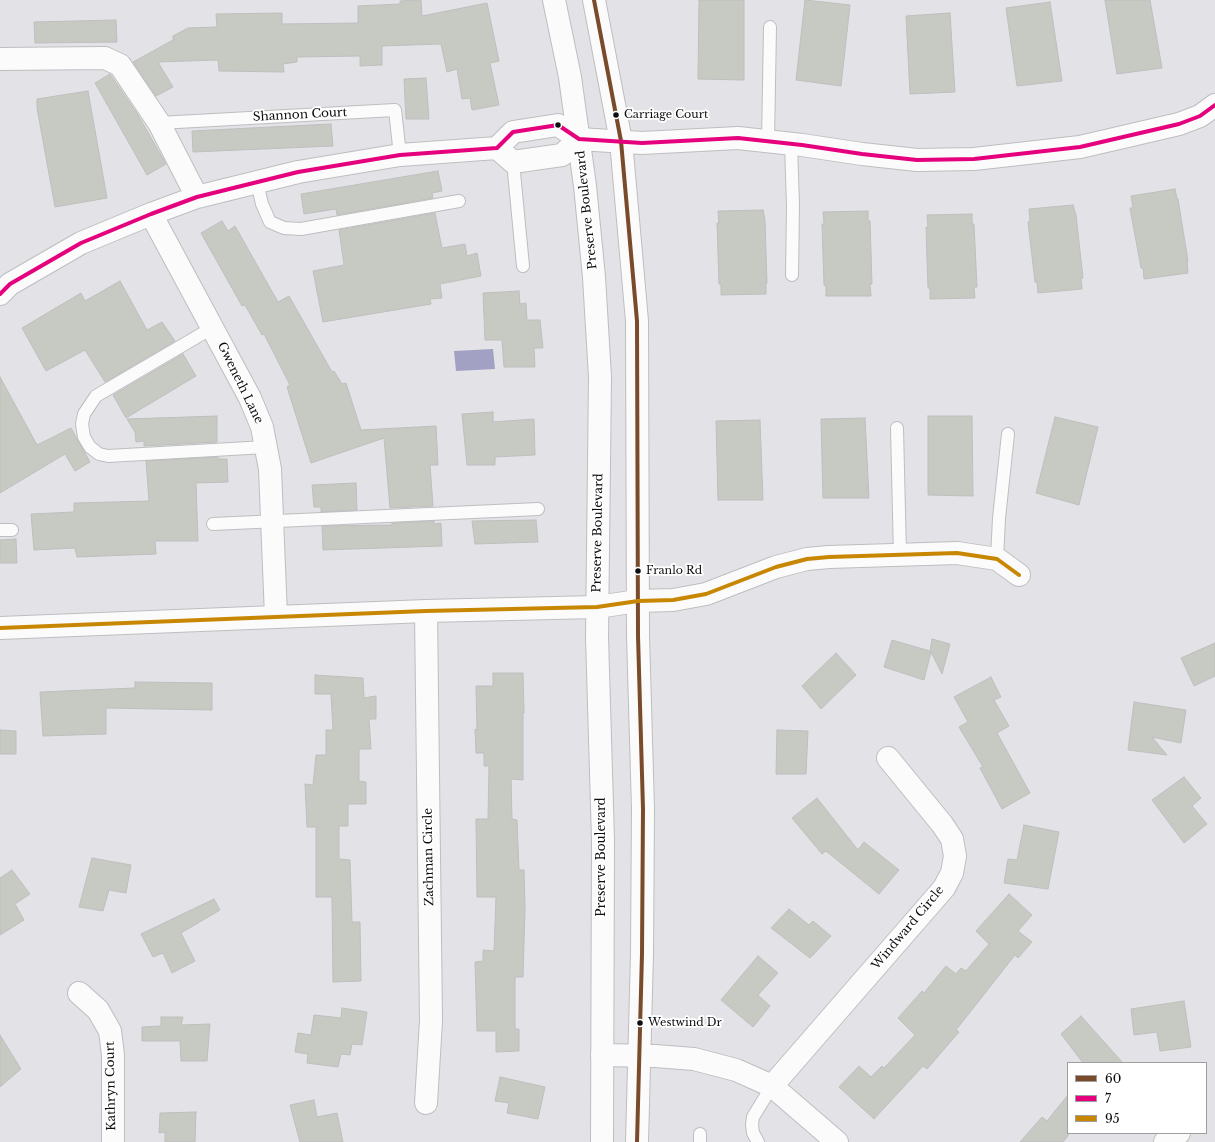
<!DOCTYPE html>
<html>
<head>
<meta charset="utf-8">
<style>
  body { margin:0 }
  #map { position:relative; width:1215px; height:1142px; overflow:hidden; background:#e3e3e7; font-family:"Libre Baskerville",serif }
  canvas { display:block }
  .legend { position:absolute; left:1067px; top:1062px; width:140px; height:72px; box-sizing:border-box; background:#fff; border:1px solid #9e9e9f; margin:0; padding:5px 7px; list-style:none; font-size:12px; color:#0d0d10 }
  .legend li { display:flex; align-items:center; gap:8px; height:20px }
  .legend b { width:20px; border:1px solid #9e9e9f }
</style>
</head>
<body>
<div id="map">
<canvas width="1215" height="1142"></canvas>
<ul class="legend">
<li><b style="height:5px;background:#7a4b2a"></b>60</li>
<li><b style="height:5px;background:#e5007d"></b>7</li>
<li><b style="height:5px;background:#c88703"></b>95</li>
</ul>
</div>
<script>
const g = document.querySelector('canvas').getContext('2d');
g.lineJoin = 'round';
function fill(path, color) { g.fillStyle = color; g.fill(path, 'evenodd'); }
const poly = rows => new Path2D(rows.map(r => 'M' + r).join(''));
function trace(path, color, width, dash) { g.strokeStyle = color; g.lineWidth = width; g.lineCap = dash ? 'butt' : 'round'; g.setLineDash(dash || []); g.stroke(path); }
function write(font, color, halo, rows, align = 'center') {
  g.font = font + ' "Libre Baskerville",serif'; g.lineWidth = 3.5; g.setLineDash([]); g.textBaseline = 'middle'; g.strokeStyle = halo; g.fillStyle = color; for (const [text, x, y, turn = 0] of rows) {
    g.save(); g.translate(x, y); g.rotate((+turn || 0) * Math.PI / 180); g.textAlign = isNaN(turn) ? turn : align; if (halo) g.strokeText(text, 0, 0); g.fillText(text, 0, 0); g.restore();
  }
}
fill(poly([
  [493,349,495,369,456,371,454,351]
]), '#a3a1c3');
const building = poly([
  [421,0,422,16,487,3,499,61,490,63,499,105,472,110,470,98,462,99,457,69,447,72,441,44,382,46,382,65,360,66,360,56,297,57,297,62,283,64,284,72,219,71,218,60,158,62,173,87,156,96,133,62,173,40,173,36,188,28,217,27,216,14,282,13,282,24,358,23,358,6,400,4,400,1,421,0],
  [699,0,744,0,744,80,698,79,699,0],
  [805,0,850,5,841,86,796,80,805,0],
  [1105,0,1150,0,1162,68,1117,74,1105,0],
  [1050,2,1062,81,1017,86,1006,8,1050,2],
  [950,13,955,92,910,94,906,16,950,13],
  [116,20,117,42,35,43,34,22,116,20],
  [110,74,138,115,166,164,147,175,95,83,110,74],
  [426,78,429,119,406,119,404,79,426,78],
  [88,91,107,198,55,207,37,108,37,99,88,91],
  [331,124,333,146,193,152,192,131,331,124],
  [438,171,442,191,432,193,433,198,337,215,336,209,304,214,301,194,438,171],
  [1175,189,1177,199,1178,199,1188,261,1187,261,1188,273,1144,279,1143,268,1141,268,1130,208,1133,208,1131,196,1175,189],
  [1073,205,1076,215,1083,278,1081,278,1082,289,1038,293,1037,282,1035,282,1028,222,1030,221,1029,209,1073,205],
  [763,210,765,220,767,283,766,283,766,294,721,295,721,284,719,284,717,223,719,223,718,211,763,210],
  [868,211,868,221,870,221,872,284,870,284,871,296,826,296,826,286,824,285,822,224,824,224,823,212,868,211],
  [435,213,442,248,465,244,467,256,477,253,481,276,440,284,442,298,430,299,431,304,323,322,313,271,344,265,339,230,435,213],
  [972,214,972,224,974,224,977,287,974,287,975,298,930,299,930,288,928,288,926,227,928,227,927,215,972,214],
  [222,221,228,231,235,226,278,302,289,296,332,372,334,371,342,384,346,383,361,430,436,426,438,465,430,465,433,506,390,508,384,438,311,463,287,387,290,385,264,334,262,335,245,305,242,306,201,233,222,221],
  [120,281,147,330,162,322,175,341,105,382,85,350,46,371,22,328,81,293,85,301,120,281],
  [519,291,520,304,526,303,527,320,540,320,543,348,534,348,535,367,504,367,502,340,485,340,483,293,519,291],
  [183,354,196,376,126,418,113,395,183,354],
  [0,377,37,445,71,428,90,462,75,471,65,454,0,493,0,377],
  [493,412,493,422,534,419,535,455,495,457,495,465,467,465,462,414,493,412],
  [217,416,217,442,144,446,144,441,136,442,135,432,127,419,217,416],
  [928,416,972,416,973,496,928,495,928,416],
  [1055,417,1098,427,1079,505,1036,493,1055,417],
  [865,418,869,498,823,498,821,419,865,418],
  [760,420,763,500,718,500,716,421,760,420],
  [218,457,218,459,227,459,228,482,196,483,198,541,155,541,156,554,77,557,75,548,34,550,31,514,74,512,74,503,149,501,146,461,218,457],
  [356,483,357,510,321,512,321,507,314,507,312,485,356,483],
  [536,520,538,542,475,544,472,521,536,520],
  [434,521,434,524,441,523,442,546,323,550,322,526,392,525,392,523,434,521],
  [16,539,17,563,0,563,0,540,16,539],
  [932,639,950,644,942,674,931,652,924,680,884,667,892,640,930,651,932,639],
  [1215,643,1215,676,1194,686,1181,658,1215,643],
  [836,653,856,675,821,709,802,686,836,653],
  [493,673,523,673,524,713,523,713,523,780,511,779,512,819,517,820,519,870,524,870,525,908,523,977,515,977,515,1029,519,1029,519,1051,496,1052,496,1031,477,1031,475,962,483,961,483,950,494,951,496,897,477,897,476,819,488,819,489,766,484,766,484,753,476,753,475,729,477,730,476,686,493,686,493,673],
  [315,675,363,678,364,698,376,696,376,719,369,719,371,749,359,749,359,781,366,782,366,804,348,804,348,826,339,826,339,859,350,860,352,922,360,922,361,981,333,982,332,897,316,897,316,827,307,827,305,784,313,785,316,755,326,755,326,730,333,730,331,694,315,694,315,675],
  [991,677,1001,697,994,700,1009,726,997,733,1030,793,1002,809,980,768,983,767,959,727,968,722,954,697,991,677],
  [135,682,212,683,212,710,106,708,106,734,43,736,40,692,135,688,135,682],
  [1134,702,1186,710,1181,743,1152,737,1167,755,1128,750,1134,702],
  [0,730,16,731,16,754,0,754,0,730],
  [777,730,808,731,806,774,776,774,777,730],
  [1184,777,1201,798,1192,806,1207,824,1184,843,1152,800,1184,777],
  [817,798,858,850,864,842,899,870,879,894,826,851,822,854,792,818,817,798],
  [1024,825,1059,832,1048,889,1004,883,1008,859,1017,860,1024,825],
  [92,858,131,865,126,893,109,890,103,911,79,907,92,858],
  [12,870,30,894,15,904,24,920,0,935,0,878,12,870],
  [1009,894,1032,915,1018,931,1032,942,1018,958,1015,955,956,1030,959,1032,927,1069,923,1066,874,1119,839,1087,859,1066,871,1077,882,1066,884,1068,915,1035,898,1018,922,991,924,993,946,966,956,974,961,968,966,971,989,944,976,931,1009,894],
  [214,899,220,910,181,933,195,961,172,973,163,953,153,957,141,934,214,899],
  [789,909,809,925,813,921,831,936,810,958,771,928,789,909],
  [758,956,778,973,758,995,770,1006,753,1027,721,1000,758,956],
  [1184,1001,1191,1047,1160,1051,1157,1032,1134,1035,1131,1009,1184,1001],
  [342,1008,367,1012,362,1045,352,1044,350,1055,341,1054,338,1067,307,1063,308,1054,295,1052,298,1033,311,1035,314,1015,341,1018,342,1008],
  [1081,1016,1089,1025,1123,1063,1083,1063,1061,1034,1081,1016],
  [161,1017,183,1017,181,1025,210,1024,207,1061,181,1061,180,1041,142,1041,142,1027,161,1026,161,1017],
  [0,1035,21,1069,0,1087,0,1035],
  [500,1077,545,1087,538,1119,507,1113,509,1103,495,1101,500,1077],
  [1068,1095,1068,1136,1063,1142,1020,1142,1042,1117,1047,1121,1068,1095],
  [314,1100,317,1117,337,1113,343,1142,300,1142,290,1105,314,1100],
  [196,1112,195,1142,165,1142,165,1132,159,1133,160,1113,196,1112]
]);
fill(building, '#c7cac3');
trace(building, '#bebebe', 1);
const service = poly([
  [159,123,395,110,400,155],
  [768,141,770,27],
  [791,143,793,206,792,275],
  [513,162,523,266],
  [257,182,262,204,270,222,284,228,301,229,459,201],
  [212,328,96,396,84,414,82,424,84,437,90,447,99,454,108,456,266,447],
  [897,428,900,556],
  [213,524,538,509],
  [0,530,12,530],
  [997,559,999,518,1008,434],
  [700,1134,700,1142],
  [758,1142,753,1133,752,1125,753,1117,772,1086]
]);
const minor = poly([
  [0,59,105,58,120,65,159,123,197,197],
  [497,148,513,162,562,155,579,139],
  [151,214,250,398,262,427,270,469,276,616],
  [0,294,10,284,81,243,151,214,197,197,298,172,400,155,497,148,513,132,558,125,579,139,642,143,738,138,802,145,862,154,917,160,974,159,1080,147,1179,124,1200,116,1215,105],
  [426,611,431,1021,426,1103],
  [0,628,426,611,597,607,638,601,673,600,706,594,776,567,807,559,829,557,957,553,997,559,1019,575],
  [79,993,98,1010,110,1031,113,1055,113,1142],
  [602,1055,655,1056,694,1059,736,1070,772,1086,837,1142],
  [772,1086,944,888,952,873,955,856,952,839,942,824,888,758],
  [1165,1142,1179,1133]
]);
const tertiary = poly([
  [554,0,570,77,585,186,594,277,600,377,597,637,603,840,602,1142],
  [594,0,621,141,637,321,638,636,643,809,642,954,637,1142]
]);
trace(service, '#bebec1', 14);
trace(minor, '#bebec1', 24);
trace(tertiary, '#bebec1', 24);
trace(service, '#fbfbfb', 12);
trace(minor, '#fbfbfb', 22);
trace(tertiary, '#fbfbfb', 22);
trace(poly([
  [594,0,621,141,637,321,638,636,643,809,642,954,637,1142]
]), '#7a4b2a', 4);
trace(poly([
  [0,294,10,284,81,243,151,214,197,197,298,172,400,155,497,148,513,132,558,125,579,139,642,143,738,138,802,145,862,154,917,160,974,159,1080,147,1179,124,1200,116,1215,105]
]), '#e5007d', 4);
trace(poly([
  [0,628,426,611,597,607,638,601,673,600,706,594,776,567,807,559,829,557,957,553,997,559,1019,575]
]), '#c88703', 4);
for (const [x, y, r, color] of [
  [616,115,3.5,"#0d0d10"],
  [558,125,3.5,"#0d0d10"],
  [638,571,3.5,"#0d0d10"],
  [640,1023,3.5,"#0d0d10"]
]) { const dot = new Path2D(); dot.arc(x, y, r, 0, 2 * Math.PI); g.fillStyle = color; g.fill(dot); trace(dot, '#fff', 1.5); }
write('11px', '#0d0d10', '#fff', [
  ["Carriage Court",624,115],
  ["Franlo Rd",646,571],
  ["Westwind Dr",648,1023]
], 'left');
write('12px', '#0d0d10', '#fff', [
  ["Shannon Court",300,115,-3],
  ["Preserve Boulevard",587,210,-96],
  ["Gweneth Lane",240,383,64],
  ["Preserve Boulevard",598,533,-89],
  ["Zachman Circle",429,857,-91],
  ["Preserve Boulevard",602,857,-90],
  ["Windward Circle",908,928,-50],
  ["Kathryn Court",111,1086,-91]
]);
</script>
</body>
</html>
